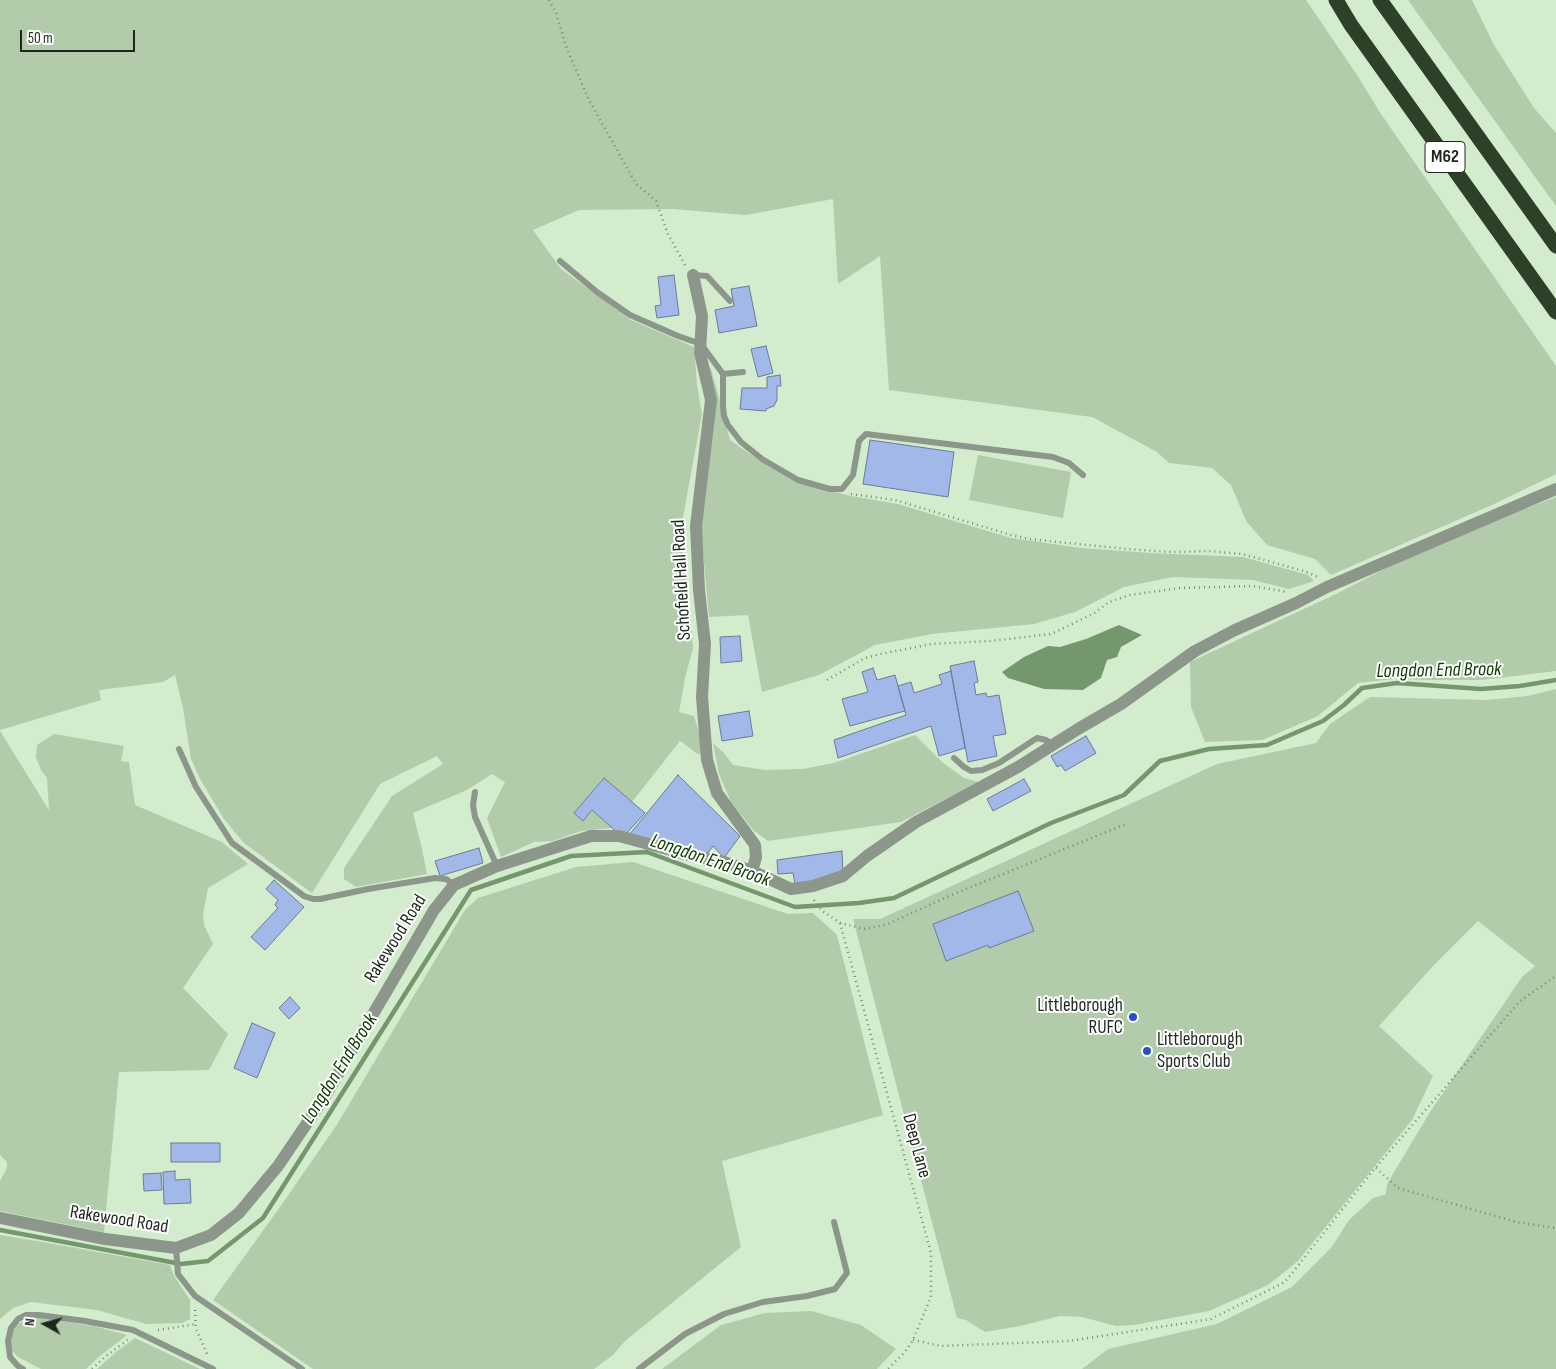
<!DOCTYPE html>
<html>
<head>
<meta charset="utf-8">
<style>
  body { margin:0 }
  #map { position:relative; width:1556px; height:1369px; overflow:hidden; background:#d4ecce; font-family:"Sofia Sans Condensed",sans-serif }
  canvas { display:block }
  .north { position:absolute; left:20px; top:1299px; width:50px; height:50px; -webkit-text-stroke:4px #fff; paint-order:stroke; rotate:277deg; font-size:14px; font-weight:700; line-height:20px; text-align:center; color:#1e271c }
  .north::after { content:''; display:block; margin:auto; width:18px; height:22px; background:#1e271c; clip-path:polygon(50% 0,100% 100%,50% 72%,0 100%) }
  .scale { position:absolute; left:20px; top:30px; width:115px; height:22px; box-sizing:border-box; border:2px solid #1e271c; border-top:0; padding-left:6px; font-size:15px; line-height:18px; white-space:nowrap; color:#1e271c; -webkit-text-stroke:4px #fff; paint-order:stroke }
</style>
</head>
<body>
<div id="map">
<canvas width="1556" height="1369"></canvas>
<div class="north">N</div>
<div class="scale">50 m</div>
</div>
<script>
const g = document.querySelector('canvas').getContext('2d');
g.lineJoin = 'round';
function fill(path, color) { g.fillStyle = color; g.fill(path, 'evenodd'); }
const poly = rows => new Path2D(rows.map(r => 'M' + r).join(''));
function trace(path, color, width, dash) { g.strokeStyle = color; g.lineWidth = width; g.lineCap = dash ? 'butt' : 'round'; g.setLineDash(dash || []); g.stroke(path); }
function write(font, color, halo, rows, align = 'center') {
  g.font = font + ' "Sofia Sans Condensed",sans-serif'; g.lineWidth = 4; g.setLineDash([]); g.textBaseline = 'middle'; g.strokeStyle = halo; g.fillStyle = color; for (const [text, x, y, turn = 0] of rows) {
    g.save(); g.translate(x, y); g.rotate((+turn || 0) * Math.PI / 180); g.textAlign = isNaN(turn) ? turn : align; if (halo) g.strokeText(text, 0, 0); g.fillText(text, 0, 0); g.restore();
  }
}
fill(poly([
  [0,0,1306,0,1357,75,1381,114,1556,366,1556,474,1492,505,1331,575,1315,559,1267,545,1246,521,1231,485,1212,468,1169,463,1157,452,1092,417,889,390,880,256,838,284,833,199,746,215,673,209,579,210,533,230,561,269,631,320,694,347,697,385,702,414,681,528,693,648,685,678,679,712,694,716,703,746,699,755,680,741,632,802,603,778,574,813,583,821,592,810,612,828,581,831,553,841,534,842,501,857,487,818,505,782,492,774,467,790,413,813,422,849,427,874,356,887,344,879,344,868,392,796,443,764,437,756,380,784,312,893,244,843,224,819,200,779,191,759,183,708,175,675,163,682,99,690,101,700,0,730],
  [1408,0,1472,0,1494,45,1534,108,1556,133,1556,206],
  [709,367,711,369,717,390,730,440,760,461,798,483,851,496,898,504,1011,538,1081,548,1151,553,1243,557,1308,575,1314,581,1289,589,1253,580,1173,577,1124,587,1075,612,1034,624,932,634,875,645,819,675,762,692,748,615,709,617,701,529],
  [978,455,1071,472,1063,518,969,500],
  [1556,497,1556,671,1482,680,1430,680,1395,679,1358,683,1318,716,1262,740,1205,742,1191,707,1190,662,1336,594,1437,542],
  [1556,689,1556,1369,1082,1369,1108,1349,1217,1324,1292,1287,1331,1248,1349,1220,1373,1198,1386,1194,1387,1184,1430,1112,1522,977,1535,966,1478,921,1434,965,1379,1026,1433,1076,1412,1120,1298,1261,1268,1285,1209,1311,1134,1325,1116,1326,1082,1317,1060,1316,1020,1326,985,1332,966,1320,957,1318,853,919,880,919,1217,764,1316,743,1330,724,1370,697,1487,700,1528,696],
  [0,731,49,810,47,778,41,770,36,757,37,745,54,734,124,746,121,761,129,762,135,805,222,842,248,864,208,888,203,914,204,925,213,944,183,988,228,1034,209,1070,119,1072,104,1232,0,1211,0,1181,7,1168,7,1162,0,1155],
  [915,735,942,762,964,778,978,782,901,822,768,841,753,830,731,802,719,774,713,743,724,753,733,765,765,770,803,769,834,763],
  [633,862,788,914,813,913,837,935,883,1115,722,1161,741,1247,625,1341,613,1355,594,1369,313,1369,213,1300,280,1207,336,1126,465,910,478,898,576,867],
  [0,1235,43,1242,170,1265,173,1274,190,1300,190,1319,182,1323,146,1324,97,1310,31,1302,13,1308,0,1319],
  [811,1311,861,1325,896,1349,877,1369,662,1369,721,1325,765,1313],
  [36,1317,94,1326,127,1335,100,1356,86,1369,41,1369,18,1357,11,1349,11,1340,12,1331,17,1324],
  [135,1338,200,1369,97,1369,116,1352]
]), '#b1cbab');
fill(poly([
  [1119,625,1142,635,1121,647,1117,657,1107,660,1101,678,1083,690,1044,689,1008,678,1002,672,1024,657,1048,646,1060,647,1086,639]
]), '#75976d');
trace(poly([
  [0,1230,181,1264,208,1261,263,1218,471,890,571,856,647,852,795,907,859,903,894,898,1051,823,1124,795,1160,761,1209,749,1267,745,1323,721,1344,705,1362,688,1397,683,1481,689,1520,686,1556,680]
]), '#75976d', 4.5);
const building = poly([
  [674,275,679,315,657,318,655,306,661,305,658,277,674,275],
  [749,286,757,326,719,333,715,310,734,306,731,289,749,286],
  [766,346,773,373,758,377,751,349,766,346],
  [780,375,781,386,777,386,777,400,774,406,766,409,766,411,740,409,742,388,767,388,767,377,780,375],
  [870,440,954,452,948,497,863,484,870,440],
  [740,636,742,661,721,663,720,637,740,636],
  [974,661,978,682,974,683,976,695,986,693,987,697,999,695,1006,734,993,736,997,756,968,762,950,666,974,661],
  [873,668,877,680,895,675,905,711,850,726,842,699,868,692,862,672,873,668],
  [951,671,965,748,939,756,931,726,838,758,834,740,906,715,898,686,911,682,914,693,942,684,939,675,951,671],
  [749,711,753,736,722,741,718,716,749,711],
  [1086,736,1096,753,1065,771,1061,765,1057,767,1051,756,1086,736],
  [678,775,740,836,724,858,713,846,707,854,629,835,678,775],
  [604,778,645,813,626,834,619,834,592,810,583,821,574,813,604,778],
  [1024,779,1031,791,993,811,987,799,1024,779],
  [479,848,483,863,440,876,435,861,479,848],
  [842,851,843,872,821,881,795,884,793,873,778,874,777,860,842,851],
  [274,880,304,907,265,950,251,937,278,908,275,905,278,900,266,889,274,880],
  [1018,891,1034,931,989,948,988,945,946,961,933,924,1018,891],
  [290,997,300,1008,289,1019,279,1008,290,997],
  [252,1023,275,1033,257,1078,234,1068,252,1023],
  [171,1143,220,1143,220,1162,171,1162,171,1143],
  [175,1171,175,1180,190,1179,191,1203,164,1204,163,1172,175,1171],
  [161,1173,162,1190,144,1191,143,1174,161,1173]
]);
fill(building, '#a2b8e8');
trace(building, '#6d7a97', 1);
trace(poly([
  [549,0,556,13,567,49,589,100,636,184,656,201,668,234,685,265],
  [851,494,895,500,1011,535,1029,539,1127,549,1172,552,1209,551,1242,554,1304,571,1318,577],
  [827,680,865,658,880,654,932,644,990,641,1051,634,1093,614,1109,602,1130,595,1180,588,1252,586,1283,591,1286,593],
  [814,900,821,910,840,923,864,929,888,924,949,896,1126,824],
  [840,923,931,1253,931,1297,913,1340,905,1352,888,1369],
  [1376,1168,1398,1188,1516,1222,1556,1228],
  [195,1310,196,1329,207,1354],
  [158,1330,196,1324],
  [913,1340,941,1346,1069,1341,1211,1319,1285,1282,1375,1168,1520,1001,1556,976],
  [92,1369,106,1356,129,1339]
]), '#778873', 2.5, [1, 4]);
trace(poly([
  [560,261,597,292,630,315,678,336,701,344,723,374,743,372],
  [693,275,707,276,730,301],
  [723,374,723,406,724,416,728,425,741,442,762,459,798,480,830,489,842,489,853,475,859,441,866,434,1053,457,1069,463,1083,475],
  [179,749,196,787,232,843,304,896,313,899,320,899,368,889,435,878,446,879,454,885],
  [954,758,964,767,971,771,982,770,999,763,1037,738,1046,740,1053,745],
  [475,792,473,805,475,817,497,866],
  [176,1248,178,1274,195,1296,302,1369],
  [23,1369,18,1366,10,1357,8,1341,11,1328,18,1319,26,1315,39,1315,85,1321,133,1330,213,1369],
  [639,1369,685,1334,724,1314,763,1302,807,1296,835,1289,847,1273,834,1222]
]), '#8c968a', 6);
trace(poly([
  [693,275,702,316,700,353,711,400,696,526,699,590,705,644,702,697,707,760,717,793,755,845,756,857,752,871],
  [0,1218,105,1239,176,1248,211,1235,239,1213,278,1166,324,1098,434,910,454,885,497,866,591,836,619,836,689,855,724,862,752,871,791,889,813,886,843,876,867,856,916,822,1018,767,1078,729,1121,704,1195,651,1235,630,1296,603,1327,587,1556,489]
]), '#8c968a', 12);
trace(poly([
  [1336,0,1351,25,1556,312],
  [1380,0,1556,246]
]), '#2d4129', 15);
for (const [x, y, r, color] of [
  [1133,1017,5,"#2a51c1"],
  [1147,1051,5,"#2a51c1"]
]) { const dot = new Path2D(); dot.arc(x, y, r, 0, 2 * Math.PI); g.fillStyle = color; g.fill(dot); trace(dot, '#fff', 2); }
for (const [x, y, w] of [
  [1445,157,40]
]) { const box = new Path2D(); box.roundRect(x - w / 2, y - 15.5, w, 31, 4); g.fillStyle = '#fff'; g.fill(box); trace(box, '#1e271c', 1); }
write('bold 18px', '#1e271c', null, [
  ["M62",1445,157]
]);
write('19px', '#1e271c', '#fff', [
  ["Schofield Hall Road",682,580,-93],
  ["Rakewood Road",396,939,-58],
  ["Deep Lane",916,1146,75],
  ["Rakewood Road",119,1220,9]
]);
write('19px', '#1e271c', '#fff', [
  ["Littleborough",1123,1006],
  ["RUFC",1123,1028],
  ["Littleborough",1157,1040,"left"],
  ["Sports Club",1157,1062,"left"]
], 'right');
write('italic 20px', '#0b3c00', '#fff', [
  ["Longdon End Brook",1439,671,-1],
  ["Longdon End Brook",710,861,19],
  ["Longdon End Brook",340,1069,-58]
]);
</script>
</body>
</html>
